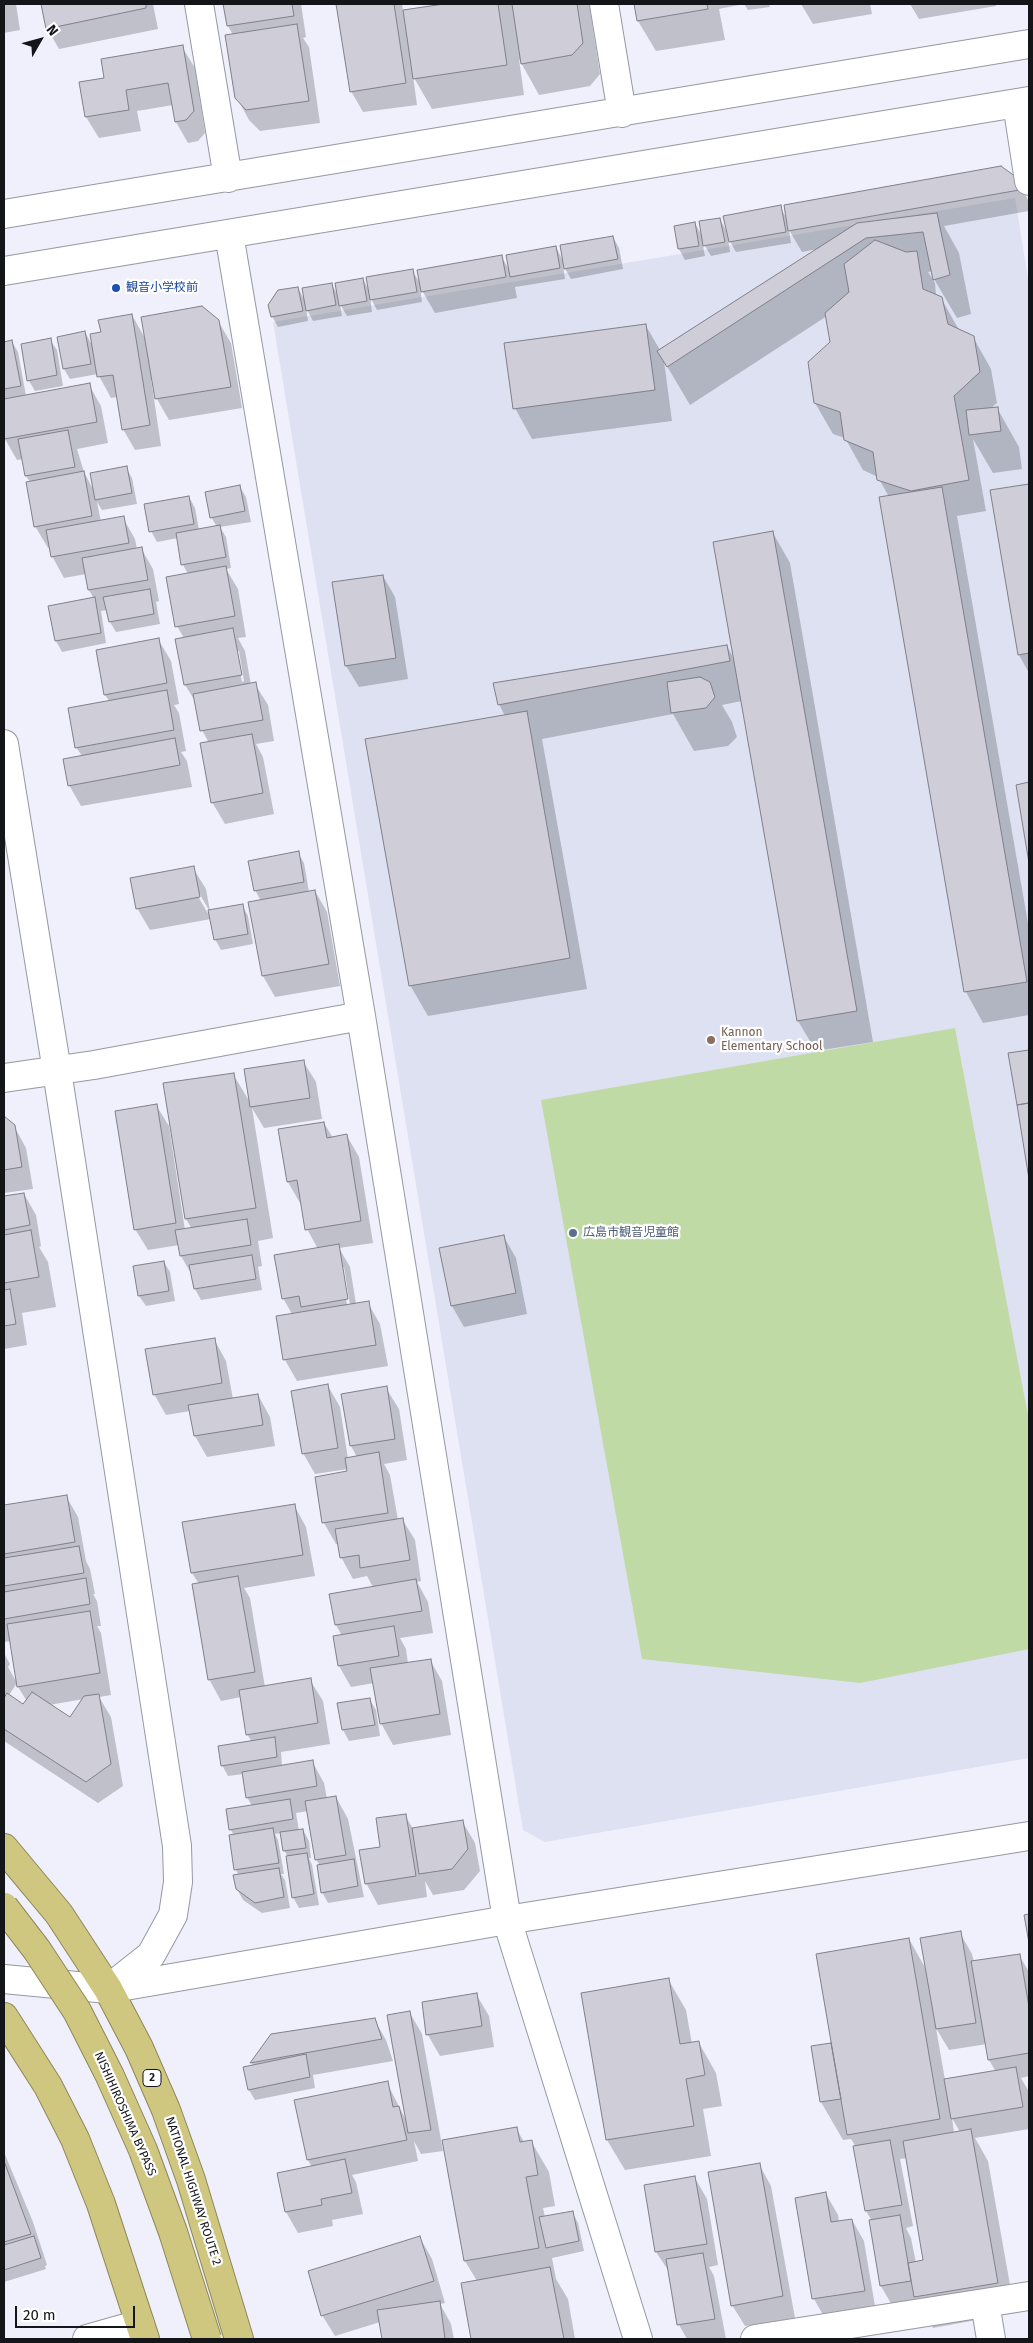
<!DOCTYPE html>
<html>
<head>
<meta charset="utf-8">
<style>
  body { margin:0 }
  #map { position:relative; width:1033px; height:2343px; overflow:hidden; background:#eff0fc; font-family:"Fira Sans",sans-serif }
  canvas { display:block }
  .frame { position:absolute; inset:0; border:5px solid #141519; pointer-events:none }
  .north { position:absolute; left:15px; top:15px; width:50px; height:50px; -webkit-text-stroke:4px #fff; paint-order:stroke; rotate:52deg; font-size:14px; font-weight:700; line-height:20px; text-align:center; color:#141519 }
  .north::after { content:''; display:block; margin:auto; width:18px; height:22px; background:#141519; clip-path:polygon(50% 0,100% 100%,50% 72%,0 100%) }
  .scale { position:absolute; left:15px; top:2306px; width:120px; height:22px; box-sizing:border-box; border:2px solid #141519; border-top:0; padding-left:6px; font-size:15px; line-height:18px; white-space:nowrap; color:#141519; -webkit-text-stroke:4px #fff; paint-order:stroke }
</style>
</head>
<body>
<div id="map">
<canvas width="1033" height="2343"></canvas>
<div class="frame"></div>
<div class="north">N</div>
<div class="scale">20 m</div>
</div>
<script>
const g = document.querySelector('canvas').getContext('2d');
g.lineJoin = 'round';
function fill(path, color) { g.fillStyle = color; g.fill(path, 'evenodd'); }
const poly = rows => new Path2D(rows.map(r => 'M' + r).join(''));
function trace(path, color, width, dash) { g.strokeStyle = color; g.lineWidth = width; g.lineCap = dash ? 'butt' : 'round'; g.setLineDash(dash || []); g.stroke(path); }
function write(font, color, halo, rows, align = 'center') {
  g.font = font + ' "Fira Sans","Noto Sans JP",sans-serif'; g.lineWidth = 4.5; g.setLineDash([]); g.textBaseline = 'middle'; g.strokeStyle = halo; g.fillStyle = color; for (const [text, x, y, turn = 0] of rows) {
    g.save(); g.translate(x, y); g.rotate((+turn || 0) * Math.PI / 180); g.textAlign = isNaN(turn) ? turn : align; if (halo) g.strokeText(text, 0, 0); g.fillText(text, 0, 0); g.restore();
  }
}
fill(poly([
  [1015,198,1029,284,1029,1758,545,1842,523,1830,273,322]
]), '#dee1f2');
fill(poly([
  [955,1028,1029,1421,1029,1649,860,1683,642,1659,541,1100]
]), '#c0daa5');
fill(poly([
  [4,4,16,4,20,30,4,33],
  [42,4,153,4,158,29,59,49,47,28],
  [225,4,301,4,306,37,303,38,309,47,320,123,260,131,249,120,237,98,233,35,228,26],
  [337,4,402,4,403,11,453,4,512,4,513,6,513,4,589,4,600,74,590,86,539,95,519,59,524,95,432,109,413,76,417,105,363,112,351,91],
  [635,4,739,4,739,5,719,9,725,40,656,51,638,21],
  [744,4,769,4,770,7,748,10],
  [801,4,870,4,872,14,813,24],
  [910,4,996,4,996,6,919,19],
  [182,47,195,68,205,133,198,141,188,143,176,122,173,105,137,111,141,131,99,138,86,117,80,83,106,79],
  [1016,178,1028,200,1029,211,944,226,959,253,971,314,957,318,934,279,933,271,928,272,935,283,936,296,941,298,959,330,973,337,991,369,997,403,990,409,997,408,1019,447,1022,469,993,473,973,439,986,511,957,516,1029,929,1029,1015,983,1023,966,992,881,498,889,497,878,477,863,470,845,438,833,434,815,403,832,343,827,316,690,405,664,361,672,421,532,439,515,408,646,326,660,350,818,249,802,252,789,230,791,243,736,252,728,238,730,252,711,256,702,241,705,256,685,260,679,249,675,227,695,223,703,238,720,219,727,232,780,207,787,219],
  [613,237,619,248,623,269,571,279,563,265,565,279,515,287,517,298,435,313,420,287,422,302,377,310,370,297,372,312,347,316,340,304,342,316,313,321,306,308,308,321,278,327,272,316,298,288,305,301,332,284,338,296,363,279,369,291,412,270,421,285,501,256,510,271,556,247,563,261],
  [132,315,146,340,218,321,231,343,242,408,169,420,157,399,153,378,151,379,161,446,135,450,123,429,118,397,111,398,98,374,70,379,64,369,85,332,93,347,102,333],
  [50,340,57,350,63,386,35,391,29,381,22,345],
  [12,342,18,352,26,396,89,385,101,406,108,443,77,449,84,472,94,491,126,468,132,478,137,504,102,510,97,502,101,522,123,518,135,539,137,549,141,548,153,569,159,601,156,602,160,624,116,632,110,622,107,610,101,611,106,643,62,652,56,641,50,607,94,599,89,590,86,574,64,578,52,556,50,547,48,548,35,526,30,482,26,476,23,459,17,460,5,439,4,343],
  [1029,485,1029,673,1019,655,991,491],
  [240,487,246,497,251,522,220,527,226,537,231,568,226,569,238,589,246,637,238,638,245,651,251,685,255,684,268,705,274,741,256,744,263,757,274,814,225,824,212,802,209,743,202,730,197,704,185,685,177,640,184,638,177,626,188,574,183,565,178,538,157,542,151,531,189,497,195,508,199,530,217,527,211,517],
  [236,651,239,651,244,681,242,682],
  [773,533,790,563,873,1042,816,1051,798,1021,742,701,722,705,732,722,737,737,728,746,694,751,673,714,542,739,587,989,428,1016,410,985,505,716,499,704,727,646,735,661],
  [383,576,395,597,408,679,359,687,346,666],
  [158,639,171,661,179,704,174,705,179,713,186,751,181,752,187,761,192,787,81,806,69,785,82,756,76,747,110,702,105,695],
  [1029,784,1029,855,1017,786],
  [298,853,304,863,309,892,315,891,327,912,340,986,275,997,263,976,249,903,261,901,255,890],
  [193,868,206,889,210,911,242,905,248,916,253,944,221,950,215,939,211,919,150,930,137,908],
  [198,891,210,912,210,917,196,893],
  [1029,1051,1029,1171,1010,1054],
  [303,1061,316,1082,322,1119,264,1128,252,1108,273,1238,258,1241,262,1266,258,1267,262,1290,201,1300,195,1289,193,1277,181,1256,179,1245,148,1250,135,1229,156,1105,169,1126,185,1230,192,1229,186,1219,233,1074,251,1104],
  [4,1118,14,1126,26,1148,33,1189,4,1193],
  [324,1123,333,1138,347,1136,359,1157,373,1243,339,1248,350,1267,356,1304,368,1303,380,1324,388,1366,297,1381,285,1360,278,1317,292,1314,283,1298,318,1249,307,1229,302,1203,300,1203,288,1182,280,1130],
  [341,1267,344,1267,350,1305,347,1305],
  [24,1194,36,1215,41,1246,39,1247,48,1262,56,1307,22,1313,27,1345,4,1349,4,1197],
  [504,1237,516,1258,527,1314,464,1327,452,1306,441,1249],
  [164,1262,170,1272,175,1301,146,1306,139,1296,135,1267],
  [214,1339,226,1361,233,1399,258,1395,270,1417,275,1446,207,1457,195,1436,190,1411,166,1415,154,1394],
  [328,1386,340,1407,348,1459,357,1457,351,1446,386,1388,399,1409,407,1460,384,1464,390,1475,398,1520,402,1519,415,1540,421,1581,417,1582,428,1602,433,1633,400,1638,406,1649,408,1664,430,1660,442,1681,451,1735,393,1745,381,1723,374,1683,351,1687,339,1666,334,1637,342,1636,336,1625,331,1595,373,1587,367,1576,353,1579,341,1557,339,1544,336,1544,324,1523,317,1478,348,1473,348,1469,315,1474,303,1453],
  [66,1496,78,1517,86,1561,90,1569,95,1594,93,1594,97,1601,101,1626,97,1626,101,1633,111,1695,99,1697,111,1717,123,1786,98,1803,4,1741,4,1653,10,1664,8,1667,17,1683,9,1695,24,1706,27,1701,18,1687,11,1641,4,1642,4,1506],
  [84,1699,70,1719,49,1705],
  [294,1505,306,1527,315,1576,244,1588,250,1598,265,1687,310,1680,323,1701,330,1744,281,1752,282,1766,312,1761,324,1783,327,1799,336,1797,348,1819,364,1897,328,1903,322,1892,320,1866,316,1859,308,1811,296,1813,299,1831,303,1830,309,1841,311,1858,309,1858,312,1865,319,1905,299,1908,293,1897,288,1857,284,1850,281,1833,275,1834,278,1840,284,1874,281,1874,285,1880,290,1908,262,1913,243,1900,237,1889,239,1876,236,1870,234,1835,230,1829,252,1806,247,1797,243,1774,228,1776,222,1765,252,1742,247,1734,241,1697,221,1701,209,1679,199,1584,192,1573],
  [370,1700,376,1710,380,1736,349,1741,343,1730,339,1704],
  [405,1815,413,1829,462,1821,475,1843,480,1871,464,1890,433,1895,425,1881,427,1897,378,1905,366,1883,382,1848],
  [960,1933,972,1954,974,1962,1019,1955,1029,1972,1029,2076,1021,2078,1028,2090,1029,2099,1029,2129,975,2138,988,2161,1015,2313,933,2328,919,2302,893,2307,881,2286,872,2221,866,2211,856,2147,851,2139,843,2140,821,2102,830,2044,834,2050,909,1939,927,1971],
  [936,2028,949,2050,987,2044,989,2060,996,2072,945,2080],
  [952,2118,960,2132,954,2133],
  [907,2158,925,2261,916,2263,911,2238,906,2228,913,2226,900,2159],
  [668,1979,686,2010,692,2044,699,2043,716,2073,722,2106,703,2109,711,2156,625,2170,607,2140],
  [476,1994,489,2016,494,2047,440,2056,428,2035],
  [410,2013,422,2034,443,2151,421,2154,414,2141,418,2161,352,2175,356,2182,363,2214,332,2220,333,2226,298,2233,286,2212,312,2167,308,2160,387,2083,407,2122],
  [374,2019,386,2040,393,2061,313,2075,315,2088,255,2100,249,2090,253,2066,252,2063,271,2035],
  [516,2128,524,2142,531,2141,549,2172,555,2206,543,2208,545,2217,572,2212,578,2223,584,2251,552,2258,556,2279,568,2299,575,2339,472,2339,462,2284,477,2281,465,2261,444,2141],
  [4,2152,33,2222,47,2265,45,2266,46,2269,4,2282],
  [759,2164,771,2186,795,2318,745,2326,732,2305],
  [695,2178,707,2199,718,2265,709,2267,714,2276,726,2339,687,2339,679,2325,670,2273,656,2252,645,2186],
  [826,2194,838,2215,839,2222,852,2220,864,2241,876,2312,826,2320,814,2299,797,2199],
  [420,2238,432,2259,445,2303,440,2304,451,2324,454,2339,383,2339,380,2322,335,2336,322,2315]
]), '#0003');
const building = poly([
  [41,4,146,4,146,8,46,29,41,4],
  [223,4,292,4,294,16,227,26,223,4],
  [336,4,394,4,406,83,350,92,336,4],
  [444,4,498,4,507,65,413,79,403,10,444,4],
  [512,4,577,4,583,43,572,55,521,64,512,4],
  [634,4,707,4,708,9,637,21,634,4],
  [297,24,309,101,246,110,235,98,225,35,297,24],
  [183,45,194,111,186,120,175,122,168,83,126,90,129,110,85,117,79,82,104,78,101,59,183,45],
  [1001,166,1016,177,1019,190,788,231,784,205,1001,166],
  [781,205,786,232,729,242,723,216,781,205],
  [937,213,950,275,933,280,923,232,866,238,667,367,657,351,857,223,937,213],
  [720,218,725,242,703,246,699,221,720,218],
  [695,222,699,246,678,249,674,226,695,222],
  [613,236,618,259,564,269,560,245,613,236],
  [875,240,906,252,917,251,923,289,942,297,948,324,974,336,980,372,954,396,969,480,911,491,877,480,873,452,844,440,840,412,814,403,808,362,830,342,825,313,849,292,844,264,875,240],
  [556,246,560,268,510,277,506,255,556,246],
  [502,255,506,277,421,292,417,270,502,255],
  [413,269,417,292,370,300,366,277,413,269],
  [363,278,367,301,339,306,335,283,363,278],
  [332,283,336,305,306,311,302,288,332,283],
  [298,287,303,311,271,317,268,305,278,290,298,287],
  [202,306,219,320,231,387,155,399,141,317,202,306],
  [132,314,150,425,122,430,113,375,97,377,90,334,101,332,98,320,132,314],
  [646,324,655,390,513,409,504,343,646,324],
  [85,331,91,364,63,369,57,337,85,331],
  [51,338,57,375,27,381,21,344,51,338],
  [12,340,21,386,4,389,4,342,12,340],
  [90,383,97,422,4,439,4,399,90,383],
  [998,407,1001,431,969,435,966,410,998,407],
  [68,430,75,467,25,476,18,439,68,430],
  [127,466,132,493,95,500,90,473,127,466],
  [84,471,92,516,34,527,26,482,84,471],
  [1029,484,1029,653,1018,655,990,490,1029,484],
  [240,485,245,511,210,518,205,492,240,485],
  [942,487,1027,982,964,992,879,497,942,487],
  [189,496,194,524,149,532,144,504,189,496],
  [124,516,129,543,51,557,46,530,124,516],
  [220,525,226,557,181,565,176,533,220,525],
  [773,531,857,1011,797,1021,713,542,773,531],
  [142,547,148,580,88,590,82,558,142,547],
  [226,566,235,616,175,627,166,577,226,566],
  [383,575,396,658,345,666,332,582,383,575],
  [150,589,154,614,109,622,103,597,150,589],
  [95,597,101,633,55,641,48,606,95,597],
  [233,628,242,675,184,685,175,639,233,628],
  [159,638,167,683,104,695,96,650,159,638],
  [727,645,730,661,498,705,493,683,727,645],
  [700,677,710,682,715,697,706,708,671,713,667,682,700,677],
  [256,682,263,720,200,731,193,694,256,682],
  [167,690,174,730,75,748,68,708,167,690],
  [527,711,570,958,409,986,365,739,527,711],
  [252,734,263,793,211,803,200,743,252,734],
  [175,738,180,765,68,786,63,759,175,738],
  [1029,782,1029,863,1016,785,1029,782],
  [299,851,304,882,254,891,248,861,299,851],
  [194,866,200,897,136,909,130,878,194,866],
  [315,890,329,964,262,976,248,902,315,890],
  [243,904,248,934,214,940,208,910,243,904],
  [1029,1050,1029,1103,1017,1105,1008,1053,1029,1050],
  [304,1060,310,1098,250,1107,244,1069,304,1060],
  [234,1073,256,1208,185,1219,163,1083,234,1073],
  [1029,1103,1029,1179,1017,1105,1029,1103],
  [157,1104,176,1223,134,1230,115,1111,157,1104],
  [4,1116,15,1125,22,1167,4,1170,4,1116],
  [324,1122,327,1138,347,1134,361,1221,305,1230,297,1180,287,1182,278,1129,324,1122],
  [24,1193,30,1225,4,1230,4,1196,24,1193],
  [247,1219,251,1245,180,1256,175,1230,247,1219],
  [31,1230,39,1277,4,1283,4,1235,31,1230],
  [504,1235,516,1293,451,1306,439,1248,504,1235],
  [339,1244,348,1299,301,1307,299,1296,282,1299,274,1255,339,1244],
  [252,1255,256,1279,194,1289,189,1265,252,1255],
  [164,1261,169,1291,138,1296,133,1266,164,1261],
  [10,1289,16,1324,4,1326,4,1290,10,1289],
  [369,1301,376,1345,283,1360,276,1316,369,1301],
  [215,1338,222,1383,153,1395,145,1349,215,1338],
  [328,1384,338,1448,302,1454,291,1391,328,1384],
  [387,1386,395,1439,350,1446,341,1394,387,1386],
  [258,1394,263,1425,194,1436,188,1405,258,1394],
  [379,1452,388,1513,322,1523,315,1477,347,1471,345,1458,379,1452],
  [67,1495,75,1542,4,1554,4,1505,67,1495],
  [295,1504,303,1555,191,1573,182,1522,295,1504],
  [403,1518,410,1560,360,1568,359,1555,340,1558,335,1529,403,1518],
  [79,1546,84,1573,4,1586,4,1558,79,1546],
  [238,1576,255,1672,208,1680,192,1584,238,1576],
  [86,1578,90,1604,4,1619,4,1592,86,1578],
  [416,1579,422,1611,335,1625,329,1594,416,1579],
  [90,1611,100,1673,17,1687,7,1624,90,1611],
  [394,1626,399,1656,338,1666,333,1636,394,1626],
  [431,1659,440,1714,380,1724,370,1668,431,1659],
  [311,1678,318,1723,246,1735,239,1690,311,1678],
  [32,1692,70,1717,84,1696,99,1694,111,1764,86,1782,4,1729,4,1698,7,1693,23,1704,32,1692],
  [370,1698,375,1725,342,1730,337,1703,370,1698],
  [275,1737,277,1757,221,1766,218,1746,275,1737],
  [313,1760,317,1786,246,1798,242,1772,313,1760],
  [336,1796,346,1855,315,1860,305,1801,336,1796],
  [290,1799,293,1819,229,1830,226,1809,290,1799],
  [406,1814,416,1876,365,1884,359,1850,380,1847,376,1818,406,1814],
  [463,1820,468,1849,452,1869,419,1874,412,1828,463,1820],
  [273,1828,279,1863,234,1870,229,1835,273,1828],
  [303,1829,306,1848,283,1851,280,1832,303,1829],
  [307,1853,314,1894,292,1898,286,1856,307,1853],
  [354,1859,358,1886,321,1893,317,1865,354,1859],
  [279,1868,284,1897,255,1903,236,1889,233,1875,279,1868],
  [1029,1914,1029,1943,1024,1915,1029,1914],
  [961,1931,976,2023,936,2029,920,1938,961,1931],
  [909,1938,940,2119,847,2135,816,1954,909,1938],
  [1020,1954,1029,2007,1029,2053,988,2060,971,1961,1020,1954],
  [669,1978,680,2044,699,2041,705,2075,686,2079,694,2126,606,2140,581,1993,669,1978],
  [477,1993,482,2026,426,2035,422,2002,477,1993],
  [410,2011,431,2130,408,2133,387,2015,410,2011],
  [375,2018,382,2039,250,2063,271,2034,375,2018],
  [831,2043,841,2099,820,2102,811,2046,831,2043],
  [306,2054,310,2077,248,2090,243,2067,306,2054],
  [1016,2067,1023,2107,951,2119,944,2079,1016,2067],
  [388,2081,393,2107,399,2106,407,2140,307,2160,294,2100,388,2081],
  [517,2127,520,2142,532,2140,538,2175,526,2177,539,2248,464,2261,442,2140,517,2127],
  [971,2129,998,2283,914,2297,908,2263,923,2260,903,2141,971,2129],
  [890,2140,902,2205,865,2211,853,2146,890,2140],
  [345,2159,352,2193,321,2199,322,2205,285,2212,277,2173,345,2159],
  [4,2161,31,2234,4,2242,4,2161],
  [760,2163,783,2296,731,2306,708,2172,760,2163],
  [695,2176,707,2244,655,2252,644,2185,695,2176],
  [826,2192,831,2222,852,2219,865,2291,812,2299,795,2198,826,2192],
  [573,2211,579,2241,546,2248,539,2217,573,2211],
  [900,2215,911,2281,880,2286,869,2220,900,2215],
  [34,2236,41,2258,4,2270,4,2245,34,2236],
  [420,2236,434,2281,321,2316,308,2271,420,2236],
  [703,2253,715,2319,677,2325,666,2259,703,2253],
  [550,2267,564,2339,471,2339,461,2283,550,2267],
  [440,2301,445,2339,382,2339,377,2310,440,2301]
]);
fill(building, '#cecdd8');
trace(building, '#807f8a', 1);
const minor = poly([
  [199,4,228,178],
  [604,4,622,113],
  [1017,103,1029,181],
  [4,214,1029,44],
  [229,234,361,1016,507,1920,638,2339],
  [4,271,1029,101],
  [4,744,57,1071,177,1846,178,1882,173,1915,151,1955,108,1989],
  [4,1078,94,1065,361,1016],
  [4,1979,108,1989,507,1920,1029,1836],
  [985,2303,991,2339],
  [87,2339,140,2324],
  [755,2339,1029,2296]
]);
const highway = poly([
  [4,1848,59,1914,108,1989,139,2048,166,2110,191,2180,239,2339],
  [4,2017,48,2086,75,2139,101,2204,145,2339]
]);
trace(minor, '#9698a2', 30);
trace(highway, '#8e885b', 30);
trace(minor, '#fff', 28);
trace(highway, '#cfc67f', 28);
const highwayBridge = poly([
  [4,1907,37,1950,77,2011,110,2076,143,2150,173,2232,207,2339]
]);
trace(highwayBridge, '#8e885b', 30, []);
trace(highwayBridge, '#cfc67f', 28);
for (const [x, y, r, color] of [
  [116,288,5,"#1a4fb4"],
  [711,1040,5,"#8d6e63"],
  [573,1233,5,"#5c6f8a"]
]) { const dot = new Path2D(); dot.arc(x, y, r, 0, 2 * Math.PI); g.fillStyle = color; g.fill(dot); trace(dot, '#fff', 2); }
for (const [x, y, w] of [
  [152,2078,18]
]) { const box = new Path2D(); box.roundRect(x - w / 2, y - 8.5, w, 17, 4); g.fillStyle = '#fff'; g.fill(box); trace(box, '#141519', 1); }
write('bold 11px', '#141519', null, [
  ["2",152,2078]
]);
write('12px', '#164399', '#fff', [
  ["観音小学校前",126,288]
], 'left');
write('12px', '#785e54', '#fff', [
  ["Kannon",721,1033],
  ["Elementary School",721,1047]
], 'left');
write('12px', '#4e5e75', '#fff', [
  ["広島市観音児童館",583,1233]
], 'left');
write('12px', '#141519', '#fff', [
  ["NISHIHIROSHIMA BYPASS",125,2114,66],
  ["NATIONAL HIGHWAY ROUTE 2",193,2191,72]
]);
</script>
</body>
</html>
